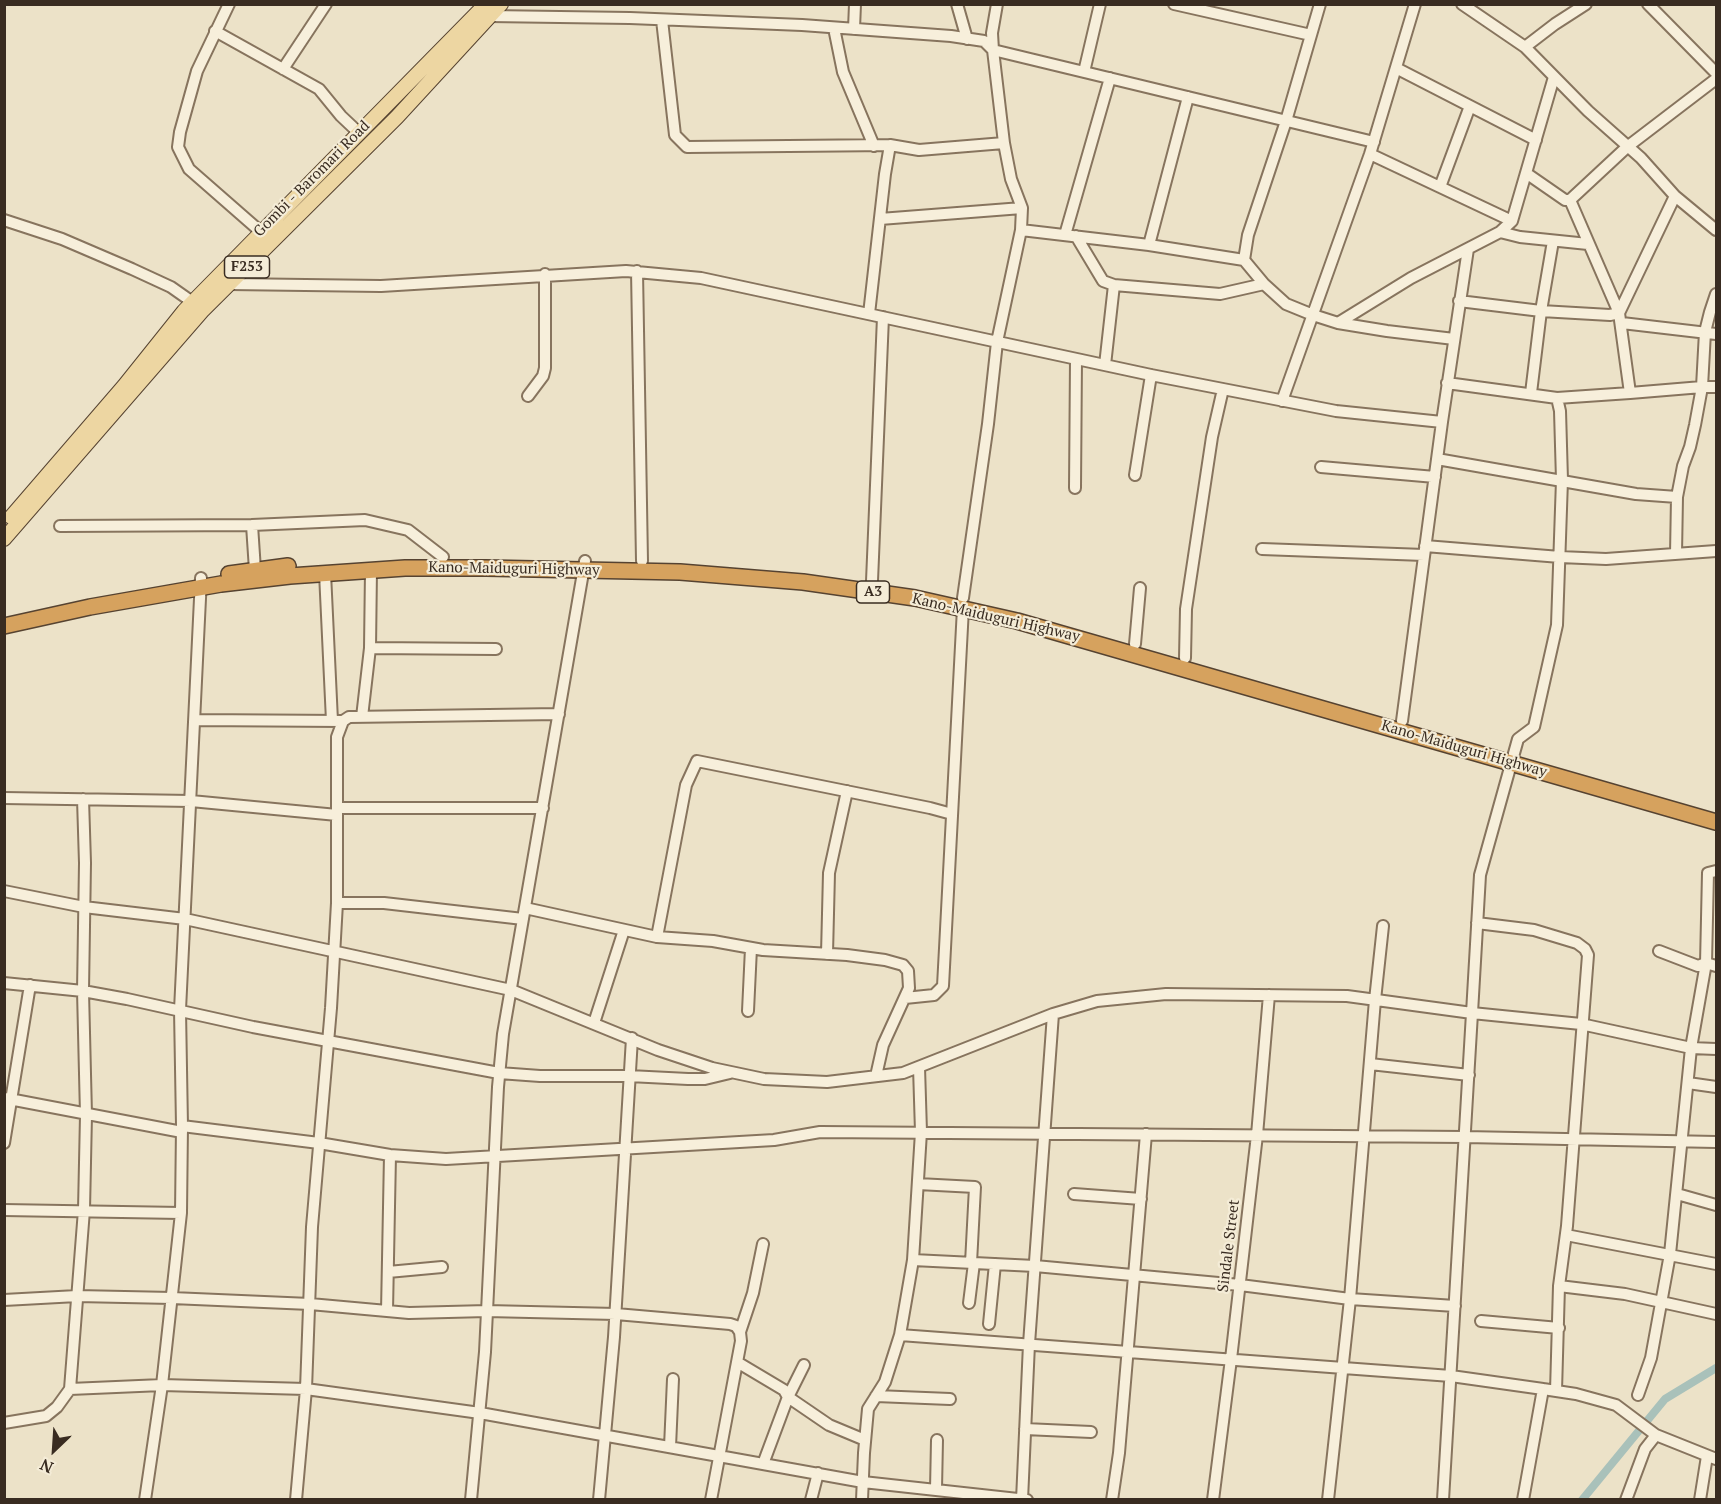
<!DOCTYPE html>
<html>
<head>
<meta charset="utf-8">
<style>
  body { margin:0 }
  #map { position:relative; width:1721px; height:1504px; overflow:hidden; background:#ece2c8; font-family:"PT Serif",serif }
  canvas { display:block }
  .frame { position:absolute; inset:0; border:6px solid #392c21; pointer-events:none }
  .north { position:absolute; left:24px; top:1420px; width:60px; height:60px; -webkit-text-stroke:4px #f4ecd7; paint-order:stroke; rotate:205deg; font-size:16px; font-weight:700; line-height:24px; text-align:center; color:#392c21 }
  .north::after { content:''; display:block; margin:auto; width:21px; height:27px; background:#392c21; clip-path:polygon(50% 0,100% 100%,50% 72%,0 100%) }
</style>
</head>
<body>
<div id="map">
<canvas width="1721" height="1504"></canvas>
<div class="frame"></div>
<div class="north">N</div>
</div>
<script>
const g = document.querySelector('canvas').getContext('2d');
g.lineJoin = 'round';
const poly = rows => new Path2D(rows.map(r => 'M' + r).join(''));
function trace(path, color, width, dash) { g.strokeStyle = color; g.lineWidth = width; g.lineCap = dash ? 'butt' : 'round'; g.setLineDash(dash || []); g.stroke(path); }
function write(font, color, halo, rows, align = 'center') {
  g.font = font + ' "PT Serif",serif'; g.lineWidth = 4.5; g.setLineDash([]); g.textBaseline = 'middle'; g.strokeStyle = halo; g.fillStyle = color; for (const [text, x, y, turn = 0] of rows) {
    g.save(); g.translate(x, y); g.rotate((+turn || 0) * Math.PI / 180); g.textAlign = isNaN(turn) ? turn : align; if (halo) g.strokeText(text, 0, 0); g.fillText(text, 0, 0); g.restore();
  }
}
trace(poly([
  [1582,1500,1665,1399,1716,1368]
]), '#a9c1ba', 8);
const minor = poly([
  [229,4,197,71,180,132,178,147,189,169,261,232],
  [957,4,967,39],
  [1174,4,1311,35],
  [1462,4,1525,47,1588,111,1641,158,1675,196,1716,230],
  [1648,4,1716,73],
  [489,16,630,18,802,25,951,36,984,41,993,50,1374,142],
  [662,20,675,135,687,147,890,145,919,150,1004,143],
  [834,28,843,72,874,146],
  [854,29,855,4],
  [215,31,319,89,341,116,359,133],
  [1525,47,1555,24,1586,4],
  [1396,68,1536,140],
  [283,69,326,4],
  [1084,72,1100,4],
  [1370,154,1512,221],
  [1526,173,1565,200,1570,200],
  [1440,187,1470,106],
  [1570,200,1627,147,1716,79],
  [880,219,1022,208],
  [4,220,62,239,132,269,171,287,198,306],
  [1021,230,1149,245,1244,260,1264,284,1286,304,1313,315,1338,323,1387,331,1454,339],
  [1500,232,1520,237,1588,244],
  [1065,235,1110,78],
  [1076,236,1103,281,1114,285,1220,294,1264,284],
  [1149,245,1188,97],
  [1244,260,1248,235,1286,121,1320,4],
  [637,271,642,561],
  [227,281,230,284,381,286,626,271,701,278,1151,375,1336,411,1442,422,1402,721],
  [1459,301,1541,311,1610,315,1619,313],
  [1619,313,1675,196],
  [869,314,885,174,890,145],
  [1338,323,1411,278,1500,232,1512,221,1554,77],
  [1622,323,1716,334],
  [1105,365,1114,285],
  [1447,383,1557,398,1630,393,1619,313,1570,200],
  [1531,393,1541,311,1553,241],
  [1630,393,1702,387,1716,387],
  [528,396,543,376,545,368,545,274],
  [1282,401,1370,154,1415,4],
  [1442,422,1468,249],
  [1437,459,1636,494,1677,497],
  [1321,467,1435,477],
  [1135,475,1151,375],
  [1075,488,1076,359],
  [252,525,255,570],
  [60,526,252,525,365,520,408,530,443,557],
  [1425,546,1560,557,1606,559,1716,551],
  [1262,549,1424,555],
  [1676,554,1677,497,1683,466,1690,447,1695,425,1702,387,1705,332,1710,312,1716,294],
  [325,573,332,721],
  [872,581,883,317],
  [963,598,988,424,997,342,1021,230,1022,208,1011,179,1004,143,993,50,992,33,997,4],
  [1135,644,1140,588],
  [370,648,496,649],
  [1185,658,1186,609,1212,437,1223,389],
  [362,717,370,648,371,570],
  [195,720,343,721,349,717,559,714],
  [4,798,191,801,337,815],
  [337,808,543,808],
  [4,891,84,907,185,919,511,990,658,1050,712,1068,764,1079,827,1082,903,1073,1053,1014,1097,1001,1166,994,1347,996,1472,1013,1480,875,1518,739,1534,727,1557,625,1562,480,1560,411,1557,398],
  [337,903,384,903,523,919],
  [525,908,657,937,713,941,763,950,847,955,885,960,903,965,908,971,909,988,883,1045,876,1076],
  [1477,923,1534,930,1577,943,1585,949,1588,955,1567,1226,1559,1286,1556,1391],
  [657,937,686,785,697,761,930,808,952,814],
  [1659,951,1698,966,1706,963,1716,966],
  [827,954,829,873,847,791],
  [4,983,83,991,127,999,253,1027,499,1073,540,1076,629,1076,688,1079,705,1079,730,1073],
  [905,998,934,995,943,986,963,608],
  [748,1011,751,948],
  [594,1023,624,930],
  [1370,1064,1469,1075],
  [1688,1083,1716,1087],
  [4,1098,182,1132],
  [182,1126,319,1143,390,1155,446,1159,774,1140,820,1132,1465,1137,1716,1142],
  [4,1143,30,985],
  [918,1184,975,1187,971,1263],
  [1074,1194,1141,1199],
  [1677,1194,1716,1205],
  [4,1210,181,1213],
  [1566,1235,1716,1264],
  [913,1260,1035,1266,1240,1285,1350,1299,1455,1306],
  [388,1272,442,1267],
  [1559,1286,1625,1294,1716,1314],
  [4,1300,77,1296,172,1298,310,1304,409,1313,487,1311,616,1314,730,1324,736,1326,740,1332,741,1341,711,1500],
  [969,1303,974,1263],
  [387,1311,390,1155],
  [1481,1321,1559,1328],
  [989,1324,995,1264],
  [740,1332,753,1293,763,1244],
  [900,1335,1451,1376,1543,1389,1576,1394,1616,1405,1656,1435,1716,1459],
  [737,1362,784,1390,788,1397,829,1425,865,1440],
  [70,1389,162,1385,306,1389,480,1413,863,1482,1027,1500],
  [1638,1395,1651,1358,1670,1254,1691,1048,1706,963,1708,873,1716,871],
  [876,1396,950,1399],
  [4,1423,46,1416,57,1407,70,1389,84,1210,86,1115,83,991,85,863,83,799],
  [1025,1429,1091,1432],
  [670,1447,673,1379],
  [763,1464,788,1397,804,1365],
  [936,1489,937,1440],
  [145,1500,162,1385,181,1213,182,1126,180,1010,201,578],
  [296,1500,306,1389,312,1227,331,1008,337,903,337,737,343,721],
  [471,1500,485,1352,498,1087,503,1034,585,561],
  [599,1500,614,1337,632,1038],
  [811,1500,818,1473],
  [862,1500,864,1453,868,1409,885,1382,900,1335,913,1260,921,1132,919,1067],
  [1022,1500,1029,1344,1053,1014],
  [1112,1500,1119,1453,1146,1134],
  [1213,1500,1231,1359,1257,1135,1269,995],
  [1328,1500,1350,1299,1375,1000,1383,926],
  [1443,1500,1472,1013,1581,1024,1691,1048,1716,1049],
  [1523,1500,1543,1389],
  [1626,1500,1645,1449,1656,1435],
  [1700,1500,1707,1456]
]);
const major = poly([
  [11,517,124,386,184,311,486,4],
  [4,539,203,310,397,117,501,4]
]);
const highway = poly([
  [229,574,288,566],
  [4,626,90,607,221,584,290,576,405,568,486,568,680,572,803,582,915,598,1017,621,1716,822]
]);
trace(minor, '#87745e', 14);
trace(major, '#564331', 16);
trace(highway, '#564331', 18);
trace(minor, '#f7efdb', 10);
trace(major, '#edd6a2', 14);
trace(highway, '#d6a25e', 15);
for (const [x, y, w] of [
  [247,267,45],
  [873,592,33]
]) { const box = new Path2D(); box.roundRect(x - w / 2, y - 11, w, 22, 4.5); g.fillStyle = '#f4ecd7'; g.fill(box); trace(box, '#392c21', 1.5); }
write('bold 14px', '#392c21', null, [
  ["F253",247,267],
  ["A3",873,592]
]);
write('15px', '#392c21', '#f4ecd7', [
  ["Gombi - Baromari Road",312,179,-45],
  ["Kano-Maiduguri Highway",514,569,1],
  ["Kano-Maiduguri Highway",996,618,13],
  ["Kano-Maiduguri Highway",1464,749,16],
  ["Sindale Street",1229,1246,-83]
]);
</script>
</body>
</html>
